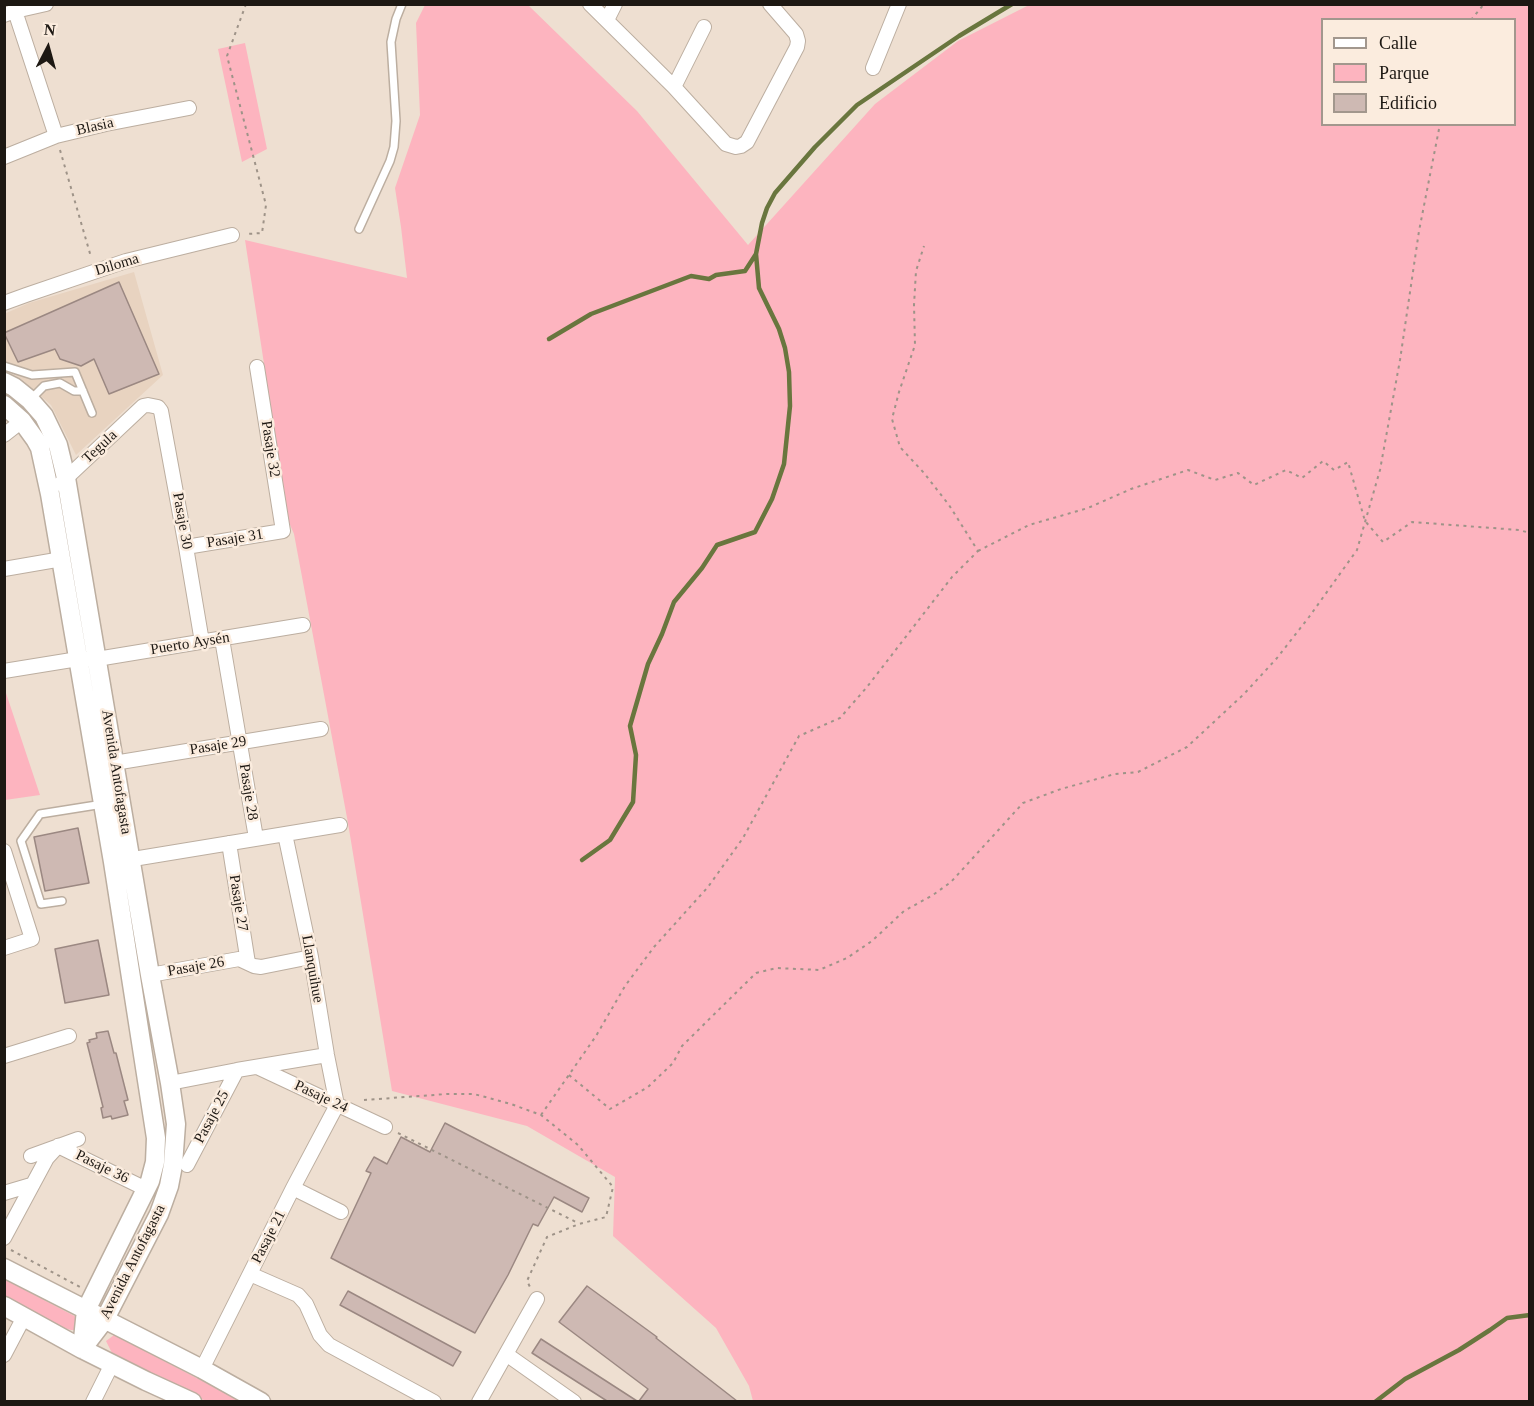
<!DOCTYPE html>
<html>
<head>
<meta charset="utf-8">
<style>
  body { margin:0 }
  #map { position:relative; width:1534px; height:1406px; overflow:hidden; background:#eedfd1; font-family:"Times New Roman",serif }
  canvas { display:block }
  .frame { position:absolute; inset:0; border:6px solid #1d1813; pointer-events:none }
  .legend { position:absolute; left:1321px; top:18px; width:195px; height:108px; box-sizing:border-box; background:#fbecde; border:2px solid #a2978d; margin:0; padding:8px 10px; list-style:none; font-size:18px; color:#1d1813 }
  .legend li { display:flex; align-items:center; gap:12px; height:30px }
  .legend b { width:30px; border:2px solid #a2978d }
  .north { position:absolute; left:18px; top:18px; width:60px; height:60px; -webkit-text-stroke:4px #fbecde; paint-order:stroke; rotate:6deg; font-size:16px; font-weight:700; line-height:24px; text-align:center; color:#1d1813 }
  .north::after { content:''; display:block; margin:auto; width:21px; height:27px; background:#1d1813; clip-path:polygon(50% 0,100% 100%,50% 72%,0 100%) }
</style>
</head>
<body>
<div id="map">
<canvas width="1534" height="1406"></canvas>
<div class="frame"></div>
<ul class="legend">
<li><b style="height:8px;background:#fff"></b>Calle</li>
<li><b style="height:16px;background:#fdb4bf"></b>Parque</li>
<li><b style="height:16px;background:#ceb9b3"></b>Edificio</li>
</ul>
<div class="north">N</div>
</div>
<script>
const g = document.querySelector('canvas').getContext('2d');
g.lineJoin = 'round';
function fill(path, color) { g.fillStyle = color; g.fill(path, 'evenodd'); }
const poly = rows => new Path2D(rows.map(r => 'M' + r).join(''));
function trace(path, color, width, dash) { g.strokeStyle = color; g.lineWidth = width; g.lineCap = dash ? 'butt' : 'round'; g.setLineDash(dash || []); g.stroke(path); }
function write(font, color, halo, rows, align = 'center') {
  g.font = font + ' "Times New Roman",serif'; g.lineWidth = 5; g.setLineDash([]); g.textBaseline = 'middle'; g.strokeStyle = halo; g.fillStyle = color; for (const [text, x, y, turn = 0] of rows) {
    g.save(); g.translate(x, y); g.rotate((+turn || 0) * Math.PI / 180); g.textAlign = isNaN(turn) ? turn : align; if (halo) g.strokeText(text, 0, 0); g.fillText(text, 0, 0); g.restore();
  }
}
fill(poly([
  [134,272,163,375,76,455,51,405,20,378,5,370,4,314,29,303]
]), '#e8d3c0');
fill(poly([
  [425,5,528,5,637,111,748,245,875,104,958,41,1029,5,1529,5,1529,1401,753,1401,749,1386,716,1328,613,1236,615,1177,527,1126,392,1091,348,823,294,534,288,520,245,240,407,278,401,227,395,188,420,115,416,23],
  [1322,20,1514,20,1514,124,1322,124],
  [245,43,267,149,242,162,218,49],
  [4,690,5,690,40,795,5,800],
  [4,1279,82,1320,76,1330,71,1330,54,1325,5,1297],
  [114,1335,241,1401,206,1401,152,1376,112,1353,106,1341]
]), '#fdb4bf');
trace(poly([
  [549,339,591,314,691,276,709,279,716,275,745,271,756,254],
  [582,860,610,840,633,802,636,755,630,726,648,664,662,634,674,602,702,568,717,545,755,532,772,499,784,464,790,406,789,372,785,348,779,329,759,288,756,254,762,223,767,208,775,193,815,147,857,105,959,36,1012,4],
  [1375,1402,1405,1379,1459,1350,1490,1330,1507,1318,1530,1315]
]), '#69763e', 4.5);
const building = poly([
  [119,282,159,374,109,394,94,359,81,366,60,359,55,349,18,362,4,333,119,282],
  [78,828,89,883,45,891,34,837,78,828],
  [98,940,109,995,65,1003,55,949,98,940],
  [108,1031,114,1053,116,1053,128,1100,124,1101,128,1115,112,1119,111,1116,103,1118,101,1108,103,1107,87,1043,90,1042,89,1040,97,1038,96,1033,108,1031],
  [445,1123,589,1198,582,1212,554,1197,538,1226,533,1224,508,1275,475,1333,331,1258,371,1173,366,1171,374,1157,387,1164,401,1137,430,1152,445,1123],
  [587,1286,657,1337,656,1338,737,1401,639,1401,648,1389,559,1322,587,1286],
  [348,1291,461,1352,453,1366,340,1305,348,1291],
  [541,1339,637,1401,607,1401,532,1353,541,1339]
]);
fill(building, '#ceb9b3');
trace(building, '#9b8882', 1.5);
const service = poly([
  [359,229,390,161,394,147,396,121,391,42,396,19,402,4],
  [4,366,32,375,75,372,92,413],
  [30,400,44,386,60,383,74,391,83,391],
  [62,901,41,904,21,841,40,814,103,804]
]);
const minor = poly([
  [590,4,674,87,726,144,736,147,741,146,747,142,797,47,798,41,796,34,770,4],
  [15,11,56,136],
  [4,15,15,11,46,4],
  [607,20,615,4],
  [873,68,899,4],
  [674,87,704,27],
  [4,157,56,136,106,124,189,108],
  [4,303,26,295,126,261,232,235],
  [4,435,22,421],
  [60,484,143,406,148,405,158,407,161,411,186,547,202,642],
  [186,547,283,531,257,367],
  [4,569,62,559],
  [222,639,256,838],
  [4,671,78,659,97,659,303,625],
  [114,763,321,729],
  [285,834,311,957,327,1055,337,1105],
  [229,843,248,963],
  [4,851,32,939,4,948],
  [121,861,340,825],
  [150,975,239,959,254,966,261,967,311,957],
  [4,1056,69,1036],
  [257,1067,385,1127],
  [170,1083,237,1070,327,1055],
  [31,1156,78,1139],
  [187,1165,237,1070],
  [293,1188,341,1212],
  [4,1193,31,1185],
  [4,1238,47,1158,58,1146,146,1189],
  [250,1274,298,1295,306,1304,320,1335,329,1345,434,1402],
  [506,1354,574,1402],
  [4,1355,24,1317],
  [202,1369,293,1188,337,1105],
  [93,1402,112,1364],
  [479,1402,537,1299]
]);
const tertiary = poly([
  [4,382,14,387,30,400,44,416,58,445,66,478,150,975,170,1083,176,1124,173,1165,169,1186,159,1214,105,1319,82,1349],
  [4,405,22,421,35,439,40,448,50,494,113,862,156,1138,155,1162,150,1181,86,1310,82,1349],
  [4,1268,202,1369,261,1402],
  [4,1306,82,1349,146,1381,192,1402]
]);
trace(service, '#bcaea0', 10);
trace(minor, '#bcaea0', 16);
trace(tertiary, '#bcaea0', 21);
trace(poly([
  [246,4,227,56,266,205,262,233,247,234],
  [1471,20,1484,4],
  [60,150,91,257],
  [978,551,1029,525,1088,508,1131,489,1188,470,1215,480,1238,473,1254,485,1286,470,1302,478,1323,461,1334,470,1348,462,1365,521,1383,542,1412,522,1519,530,1530,533],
  [569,1075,610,1109,648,1087,673,1063,682,1046,756,973,777,968,819,970,847,958,872,941,904,911,933,895,951,882,1023,803,1061,789,1115,774,1138,772,1187,747,1244,694,1277,658,1309,617,1357,550,1380,470,1400,360,1419,231,1440,124],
  [364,1100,447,1094,474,1094,511,1104,541,1115,578,1145,613,1187,606,1217,579,1224,547,1237,527,1281,530,1287],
  [541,1115,596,1036,625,986,654,947,708,887,743,838,799,736,840,718,867,687,952,577,978,551,949,505,924,473,900,447,892,419,899,392,915,345,914,305,916,271,924,246],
  [398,1133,578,1223],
  [11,1250,80,1287]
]), '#9e9388', 2, [3, 4.5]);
trace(service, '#fff', 7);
trace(minor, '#fff', 14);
trace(tertiary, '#fff', 18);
write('15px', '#1d1813', '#fbecde', [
  ["Blasia",95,127,-13],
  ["Diloma",117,265,-17],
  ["Tegula",100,447,-43],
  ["Pasaje 32",270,449,81],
  ["Pasaje 30",182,521,80],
  ["Pasaje 31",235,539,-9],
  ["Puerto Aysén",190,644,-9],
  ["Pasaje 29",218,746,-9],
  ["Avenida Antofagasta",116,772,81],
  ["Pasaje 28",248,792,81],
  ["Pasaje 27",238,903,81],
  ["Pasaje 26",196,967,-10],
  ["Llanquihue",312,969,80],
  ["Pasaje 24",321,1097,25],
  ["Pasaje 25",212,1117,-62],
  ["Pasaje 36",102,1167,26],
  ["Pasaje 21",269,1237,-63],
  ["Avenida Antofagasta",133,1262,-63]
]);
</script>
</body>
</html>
